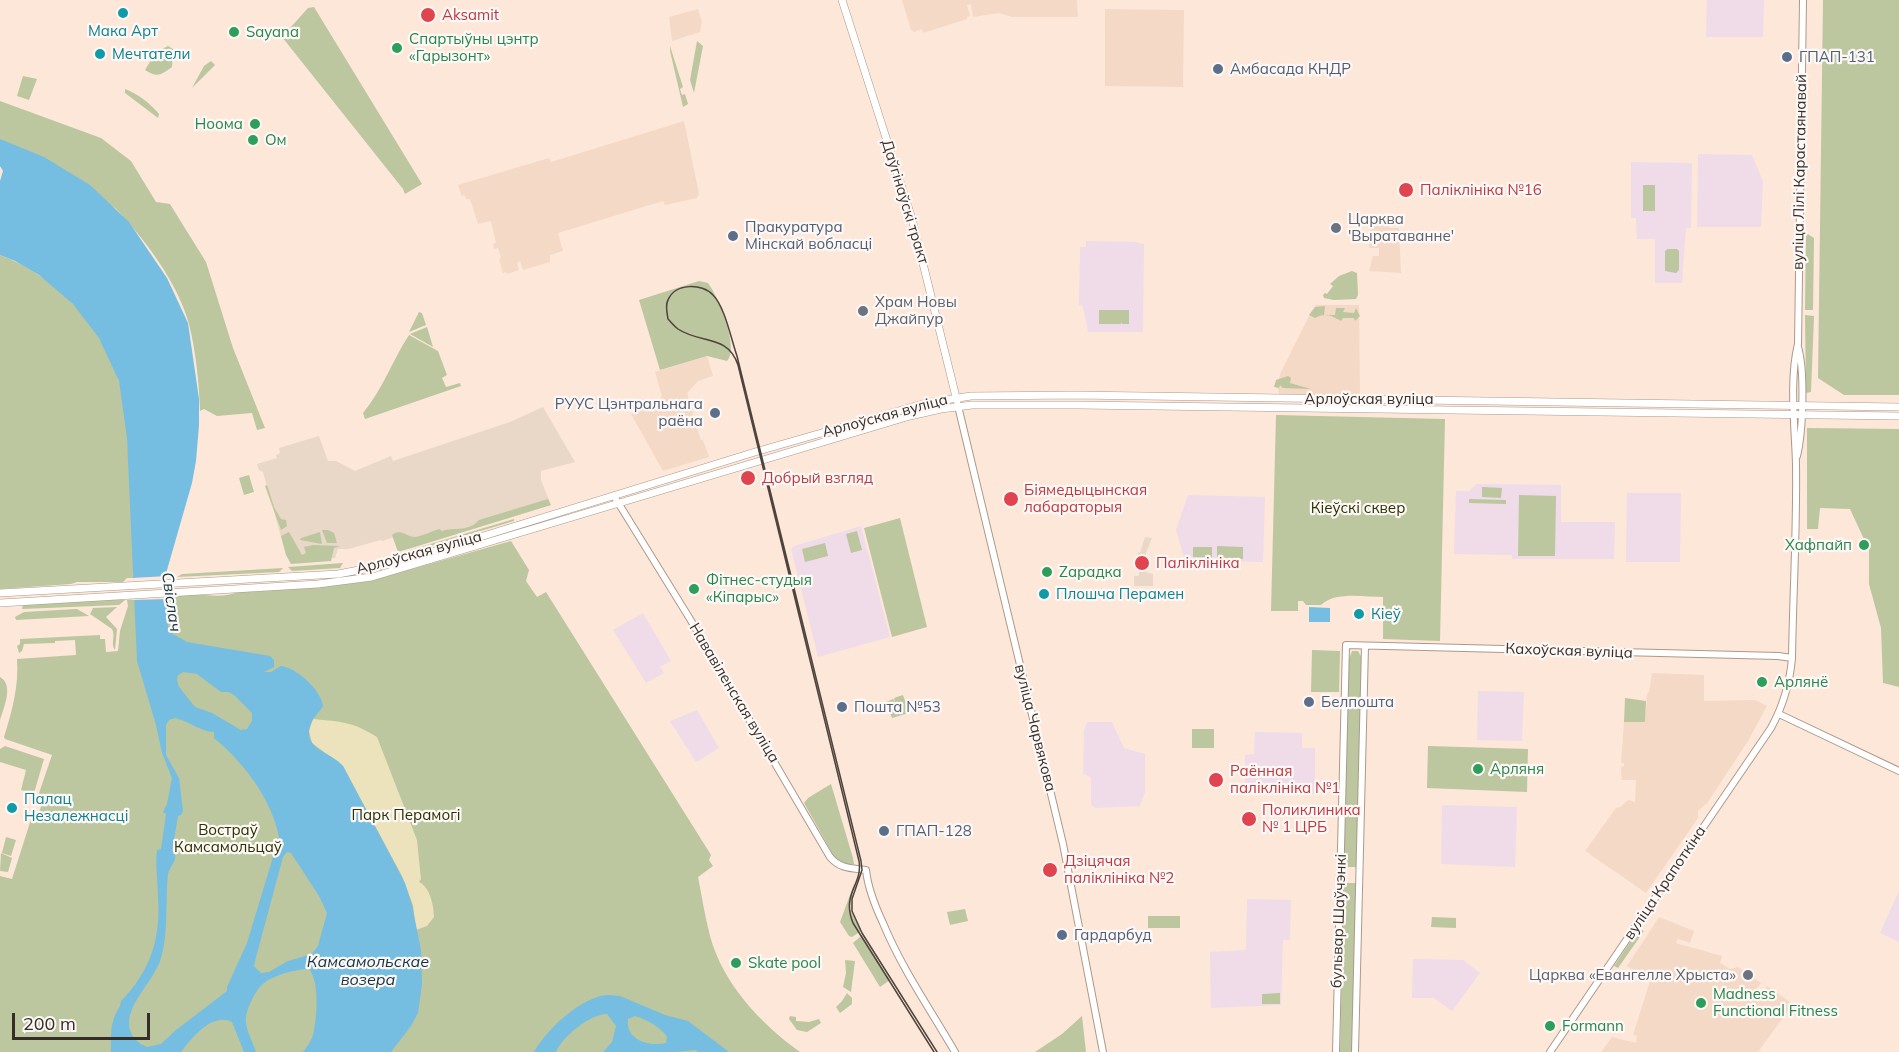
<!DOCTYPE html>
<meta charset="utf-8">
<style>
body{margin:0}
#map{position:relative;width:1899px;height:1052px;overflow:hidden;background:#fde7d9;font-family:Mulish,sans-serif}
canvas{display:block}
.scale{position:absolute;left:12px;top:1013px;width:138px;height:27px;box-sizing:border-box;border:3px solid #352d28;border-top:0;padding-left:8px;font-size:18px;line-height:21px;white-space:nowrap;color:#352d28;-webkit-text-stroke:4px #fdf8f5;paint-order:stroke}
</style>
<div id="map">
<canvas width="1899" height="1052"></canvas>
<div class="scale">200 m</div>
</div>
<script>
const ctx = document.querySelector('canvas').getContext('2d');
ctx.lineJoin = 'round';
function fill(path, color) { ctx.fillStyle = color; ctx.fill(path, 'evenodd'); }
function trace(path, color, width, dash) { ctx.strokeStyle = color; ctx.lineWidth = width; ctx.lineCap = dash ? 'butt' : 'round'; ctx.setLineDash(dash || []); ctx.stroke(path); }
function drawText(font, color, halo, rows, align = 'center') {
  ctx.font = font + ' Mulish,sans-serif'; ctx.lineWidth = 4.5; ctx.setLineDash([]); ctx.textBaseline = 'middle'; ctx.strokeStyle = halo; ctx.fillStyle = color; for (const [text, x, y, turn = 0] of rows) {
    ctx.save(); ctx.translate(x, y); ctx.rotate((+turn || 0) * Math.PI / 180); ctx.textAlign = isNaN(turn) ? turn : align; if (halo) ctx.strokeText(text, 0, 0); ctx.fillText(text, 0, 0); ctx.restore();
  }
}
fill(new Path2D(`
 M902 0H1077L1078 17H1012L999 13 973 17 971 4 967 5 970 16 967 17V19L923 33 922 29 914 32 911 30Z
 M698 9 702 22 700 32 672 41 669 17Z
 M1105 9 1184 10 1183 87 1105 86Z
 M684 121 699 194 697 198 665 205 663 201 558 233 563 251 550 255V262L523 270 520 261 517 263 519 270 507 274 506 272 503 273 499 259 501 258 498 248 494 249 493 244 496 243 491 221 478 224 470 199H466L465 195 462 196 458 185 549 158 551 162Z
 M1370 225H1390V228H1399L1401 273 1369 271 1373 256H1379V248H1369Z
 M1316 305H1359L1360 395 1279 394 1277 384 1281 372 1308 318Z
 M707 356 713 376 698 381 687 393 696 425 701 440H703L709 457 663 471 631 414 656 404 662 396 655 372Z
 M1652 673 1704 675V701L1755 700 1767 706 1748 741 1708 802 1698 811V818L1646 893 1585 851 1616 808 1620 807 1628 800 1635 802 1636 780H1622L1621 772V767L1624 766V763H1621L1624 722H1645L1647 694 1649 692Z
 M1659 917 1694 931 1690 943 1678 939 1676 943 1722 956 1720 963 1730 969 1738 967 1761 983 1756 990 1760 993 1762 994 1767 986 1793 1004 1758 1052H1601L1612 1037 1636 1043 1637 1036 1633 1035 1650 981 1627 966Z`), '#f5d9c7');
fill(new Path2D(`
 M1707 0H1764L1763 37H1706Z
 M1698 154 1752 155 1763 181 1761 227H1697Z
 M1631 162 1692 163 1691 228H1686L1682 283H1655V239H1637L1636 218H1631Z
 M1086 241 1137 242 1138 243 1144 244 1143 332H1088L1083 306 1079 305 1080 247H1086Z
 M1477 484 1561 485V522H1615L1614 559H1512V555L1454 554 1456 491H1469Z
 M1627 493H1681L1680 562H1626Z
 M1188 495 1265 497 1263 562 1185 560 1176 530Z
 M861 526 890 637 818 657 791 549 794 546Z
 M643 613 671 661 660 667 664 673 646 683 613 630Z
 M1478 691 1524 692 1522 741 1477 740Z
 M697 710 719 748 696 762 670 721Z
 M1087 722H1112L1124 748 1145 754V792L1140 806 1095 808 1091 805V777L1083 774 1084 731Z
 M1255 732 1302 733V748H1315V794L1245 793V755L1254 754Z
 M1442 805 1517 807 1515 867 1441 864Z
 M1899 891V942L1880 933Z
 M1247 899 1291 900 1290 940H1283L1281 1005 1211 1008 1210 952 1246 950Z
 M1413 959 1463 960 1480 973 1452 1011 1434 998H1412Z`), '#f0dbe9');
fill(new Path2D(`
 M543 407 575 462 541 471V480L551 505 408 549 396 536 383 541 381 540 348 549H338L335 558 294 560 286 555 263 472 259 470 257 464 277 458 276 455 280 453 279 448 319 436 328 461H336L355 471 391 456 393 461 510 422Z
 M1145 537 1152 538 1146 553 1145 568 1146 572 1153 574V586H1134V576H1139V562L1137 561 1138 552 1140 553Z`), '#e9d7c7');
fill(new Path2D(`
 M1823 0H1899V395H1844L1818 378Z
 M314 7 422 184 405 194 403 189 282 37 308 8Z
 M697 41 703 46 694 93 690 80Z
 M168 46 173 49 172 67C161 75 157 78 145 70L156 52Z
 M670 46 683 87 680 89 682 95 685 94 688 104 683 107 670 51Z
 M211 61 215 65 192 88 204 66Z
 M23 76 37 79 29 100 17 96Z
 M125 89C138 94 150 103 159 114L158 118 125 93Z
 M0 101 101 138 131 161 156 202 170 204 206 262 233 348 265 428 257 430 252 413 217 416 204 409 200 411C199 382 196 352 189 324 178 283 144 238 115 208L0 140Z
 M1643 185H1655V211H1643Z
 M1806 233 1814 238 1813 310H1805Z
 M1668 249H1677L1679 251V270L1676 273 1665 271V251Z
 M0 255C55 276 102 324 119 381 127 407 127 436 129 463 131 501 133 540 135 578H127L123 582H77L71 584 0 589Z
 M1352 271 1357 273 1358 295 1356 299 1334 300 1324 298 1323 295 1325 293 1327 294 1333 286 1330 284 1339 276Z
 M699 281 708 283C718 296 740 349 727 361L707 356 660 370 639 300Z
 M1325 306 1324 315H1335L1336 308H1345L1343 312 1354 313 1356 308 1360 316 1355 321 1354 318H1343L1341 321C1332 316 1325 312 1315 318L1309 315 1315 307Z
 M1099 310H1129V324H1122V322L1121 324H1099Z
 M419 312 422 313 426 325 409 332Z
 M1805 315 1814 316 1811 392 1806 393Z
 M427 327 433 347 410 334Z
 M409 335 438 351 447 375 442 378 446 387 460 383 461 386 365 419 363 413C383 389 392 361 409 335Z
 M1288 376 1291 378 1290 383 1311 389 1283 388 1280 385 1279 388 1274 387 1276 380Z
 M1276 415 1445 419 1440 641 1383 639V597C1364 597 1335 591 1321 605H1306L1303 601H1298V611H1271Z
 M1807 428 1899 429V687L1883 683 1881 628 1869 584V550L1850 509 1820 508 1818 529H1807Z
 M249 475 254 492 244 495 239 478Z
 M267 485 274 507 281 519 286 520 287 526 281 530 265 486Z
 M1482 487 1502 488 1501 498 1482 497Z
 M1519 495 1556 496 1555 556H1518Z
 M548 499 551 505 408 549 398 552 392 535C401 528 406 537 415 537 423 536 432 531 439 529L442 531C455 527 469 532 479 520Z
 M1469 499 1506 500V504L1469 503Z
 M900 518 927 627 892 637 864 528Z
 M514 519V521L400 555 397 554Z
 M322 530H328L334 533 337 543H327Z
 M857 531 862 550 851 553 846 534Z
 M289 532 302 555 306 553 304 547 313 545 340 546 334 548 331 561 291 564 286 555 281 536Z
 M320 532 322 544 300 540 301 538Z
 M511 541 529 570 526 581 537 597 546 592 711 855 709 860 713 866 698 877C702 897 705 917 710 936 723 984 761 1024 800 1052H0V876L12 879 33 813 38 815 42 804 36 802 52 755 5 739 4 737C12 711 19 686 17 659L76 655 75 640 55 641V643L24 644 22 651 19 653 17 646 20 644V639L100 635V639H105L106 652 118 651 120 631 128 606 127 600C146 599 165 597 184 595 203 593 222 600 240 591L326 586 380 578Z
 M825 543 828 556 805 562 802 549Z
 M1217 546 1243 547V559L1217 558Z
 M1193 547H1212V558L1193 557Z
 M343 563 340 568 292 571 288 567Z
 M283 568 279 572 177 577 182 574Z
 M119 599 125 600 119 605 22 609 23 605Z
 M117 607 106 617 117 629 115 650C110 643 116 636 112 629L90 614 93 608Z
 M77 609 89 616 16 620 15 617 24 612Z
 M1312 650 1340 651 1339 692H1311Z
 M1352 651H1358L1362 658 1356 867H1344L1349 659Z
 M0 677C14 685 4 707 0 720Z
 M903 695 909 713 892 718 886 702 893 699 895 702 894 698Z
 M1625 698 1646 701 1645 722H1624Z
 M1192 729H1214V748H1192Z
 M5 746 44 759 34 793 21 790 26 770 0 762V749Z
 M1428 746 1528 749 1527 792 1427 788Z
 M831 784 853 858 854 864H845L835 858 804 803 808 798Z
 M6 837 16 840 11 856 2 853Z
 M1 853 12 858 8 872 0 871Z
 M1344 883H1356L1352 1052H1340Z
 M854 884 850 909 861 931 852 937 849 936 840 922Z
 M965 909 968 921 950 925 947 912Z
 M1148 916H1180V928H1148Z
 M1432 917 1456 918V928L1431 927Z
 M1639 929 1644 931 1618 968 1614 966Z
 M862 935 890 980 880 987 853 943Z
 M845 960 855 961 851 992 843 987 846 973Z
 M847 993 852 998V1004L840 1013 836 1007 842 1001Z
 M1280 993V1004H1262V994Z
 M790 1016 796 1017V1021L809 1022 819 1019 821 1023 807 1032 797 1030 789 1019Z
 M1082 1016 1086 1052H1035L1062 1034Z`), '#bcc69f');
fill(new Path2D(`
 M313 719C342 722 351 721 377 737L417 840 421 879 419 882C430 887 434 906 434 917L427 926 416 930 413 905 402 876 343 766 312 743 309 731Z`), '#ece3bd');
fill(new Path2D(`
 M0 139 44 157 90 185 129 222 167 278 188 323 199 399V425L196 461 192 483 165 577 168 626 173 634 187 642 270 656 274 660V667L264 672H271L281 666C297 668 321 690 323 706 319 713 312 718 310 726 303 750 332 752 343 766L405 883 412 905 421 950 422 984 418 1013 411 1026 391 1052H303C307 1047 311 1041 313 1035 317 1019 320 982 309 969 297 969 274 975 264 983 256 989 248 1006 246 1016 244 1028 253 1041 256 1052H244L232 1022C212 1012 192 1038 181 1052H111C111 1040 110 1027 115 1015 118 1009 120 1008 121 1001 150 972 161 938 158 898 158 882 155 866 157 850L161 849 166 814 163 812 167 804 172 778 162 753 156 725 137 661 127 438 119 381 99 338 73 304 39 275 15 261 0 255V181L3 171 0 166ZM183 672 197 674 221 692H229L235 696 252 713V721L247 729 241 730 212 713 195 707 179 687 177 680 178 675ZM175 718C189 721 201 732 214 732V738C244 763 271 798 279 837L247 943 227 987V991L176 1030 161 1044 147 1047C137 1043 129 1035 129 1023 129 1002 153 981 160 961 169 936 165 901 168 874 170 865 177 862 175 853L172 851 178 816 181 815 183 811 179 778 166 755V725L169 720ZM287 852 291 853 319 896 327 913 318 946 312 954 288 961 269 972 261 973 254 966 255 961 283 857Z
 M1309 607 1330 608V622H1309Z
 M608 995 620 996 665 1015 688 1021 729 1052H698L696 1050 676 1052H603L612 1042 616 1026 607 1014C590 1014 562 1037 556 1052H534C546 1030 582 996 608 995ZM635 1016C648 1020 658 1026 667 1036L666 1043C649 1047 625 1040 628 1019Z`), '#75bee1');
fill(new Path2D(`
 M168 576V599L132 600V578Z`), '#fde7d9');
const secondary = new Path2D(`
 M958 406 1063 844 1103 1052
 M1797 456C1803 431 1805 371 1798 347
 M614 496 690 619 830 857C840 869 852 868 866 870 868 889 875 906 883 923 902 969 930 1009 955 1052
 M1779 714 1899 771
 M1336 1052 1346 645 1778 656 1792 658
 M1355 1052 1365 646
 M1550 1052 1771 728C1783 706 1790 682 1792 658 1793 593 1797 529 1796 464 1795 427 1789 380 1798 344L1803 0`);
const primary = new Path2D(`
 M842 0 912 219 957 401
 M0 593 338 574 396 563 755 452 926 403 971 396 1076 395 1899 407
 M0 603 318 584 372 577 910 416 941 409 972 405H1079L1899 416`);
trace(secondary, '#ad998b', 8);
trace(primary, '#ad998b', 8);
trace(secondary, '#fff', 6);
trace(primary, '#fff', 7);
trace(new Path2D(`
 M934 1052 853 923C841 893 863 885 859 861L738 365C728 334 700 344 678 329 674 326 671 322 668 319 667 313 665 305 668 300 675 283 702 283 713 295 725 307 731 339 737 356L861 861 862 870 852 899V911L862 933 937 1052`), '#4e443e', 1.5);
for (const [x, y, r, color] of [
 [123,13,6,"#0f9aa8"],
 [428,15,8,"#e0444e"],
 [234,32,6,"#2e9e5b"],
 [397,48,6,"#2e9e5b"],
 [100,54,6,"#0f9aa8"],
 [1787,57,6,"#5c6f8a"],
 [1218,69,6,"#5c6f8a"],
 [255,124,6,"#2e9e5b"],
 [253,140,6,"#2e9e5b"],
 [1406,190,8,"#e0444e"],
 [1336,228,6,"#6b7280"],
 [733,236,6,"#5c6f8a"],
 [863,311,6,"#6b7280"],
 [715,413,6,"#5c6f8a"],
 [748,478,8,"#e0444e"],
 [1011,499,8,"#e0444e"],
 [1864,545,6,"#2e9e5b"],
 [1142,563,8,"#e0444e"],
 [1047,572,6,"#2e9e5b"],
 [694,589,6,"#2e9e5b"],
 [1044,594,6,"#0f9aa8"],
 [1359,614,6,"#0f9aa8"],
 [1762,682,6,"#2e9e5b"],
 [1309,702,6,"#5c6f8a"],
 [842,707,6,"#5c6f8a"],
 [1478,769,6,"#2e9e5b"],
 [1216,780,8,"#e0444e"],
 [12,808,6,"#0f9aa8"],
 [1249,819,8,"#e0444e"],
 [884,831,6,"#5c6f8a"],
 [1050,870,8,"#e0444e"],
 [1062,935,6,"#5c6f8a"],
 [736,963,6,"#2e9e5b"],
 [1748,975,6,"#6b7280"],
 [1701,1003,6,"#2e9e5b"],
 [1550,1026,6,"#2e9e5b"]
]) { const dot = new Path2D(); dot.arc(x, y, r, 0, 2 * Math.PI); ctx.fillStyle = color; ctx.fill(dot); trace(dot, '#fdf8f5', 2); }
drawText('15px', '#be3a42', '#fdf8f5', [
 ["Aksamit",442,15],
 ["Паліклініка №16",1420,190],
 ["Добрый взгляд",762,478],
 ["Біямедыцынская",1024,490],
 ["лабараторыя",1024,507],
 ["Паліклініка",1156,563],
 ["Раённая",1230,771],
 ["паліклініка №1",1230,788],
 ["Поликлиника",1262,810],
 ["№ 1 ЦРБ",1262,827],
 ["Дзіцячая",1064,861],
 ["паліклініка №2",1064,878]
], 'left');
drawText('15px', '#0d838f', '#fdf8f5', [
 ["Мака Арт",123,31,"center"],
 ["Мечтатели",112,54],
 ["Плошча Перамен",1056,594],
 ["Кіеў",1371,614],
 ["Палац",24,799],
 ["Незалежнасці",24,816]
], 'left');
drawText('15px', '#27864d', '#fdf8f5', [
 ["Sayana",246,32],
 ["Спартыўны цэнтр",409,39],
 ["«Гарызонт»",409,56],
 ["Ноома",243,124,"right"],
 ["Ом",265,140],
 ["Хафпайп",1852,545,"right"],
 ["Zарадка",1059,572],
 ["Фітнес-студыя",706,580],
 ["«Кіпарыс»",706,597],
 ["Арлянё",1774,682],
 ["Арляня",1490,769],
 ["Skate pool",748,963],
 ["Madness",1713,994],
 ["Functional Fitness",1713,1011],
 ["Formann",1562,1026]
], 'left');
drawText('15px', '#4e5e75', '#fdf8f5', [
 ["ГПАП-131",1799,57],
 ["Амбасада КНДР",1230,69],
 ["Пракуратура",745,227],
 ["Мінскай вобласці",745,244],
 ["РУУС Цэнтральнага",703,404,"right"],
 ["раёна",703,421,"right"],
 ["Белпошта",1321,702],
 ["Пошта №53",854,707],
 ["ГПАП-128",896,831],
 ["Гардарбуд",1074,935]
], 'left');
drawText('15px', '#352d28', '#fdf8f5', [
 ["вуліца Лілі Карастаянавай",1800,172,-89],
 ["Даўгінаўскі тракт",905,202,73],
 ["Арлоўская вуліца",1369,399],
 ["Арлоўская вуліца",885,416,-15],
 ["Арлоўская вуліца",419,553,-15],
 ["Кахоўская вуліца",1569,651,2],
 ["Нававіленская вуліца",734,693,59],
 ["вуліца Чарвякова",1035,728,76],
 ["вуліца Крапоткіна",1665,883,-56],
 ["бульвар Шаўчэнкі",1339,921,-88]
]);
drawText('15px', '#5b616d', '#fdf8f5', [
 ["Царква",1348,219],
 ["'Выратаванне'",1348,236],
 ["Храм Новы",875,302],
 ["Джайпур",875,319],
 ["Царква «Евангелле Хрыста»",1736,975,"right"]
], 'left');
drawText('15px', '#2a3200', '#fdf8f5', [
 ["Кіеўскі сквер",1358,508],
 ["Парк Перамогі",406,815],
 ["Востраў",228,830],
 ["Камсамольцаў",228,847]
]);
drawText('italic 16px', '#113342', '#fdf8f5', [
 ["Свіслач",171,602,82],
 ["Камсамольскае",368,962],
 ["возера",368,980]
]);
</script>
